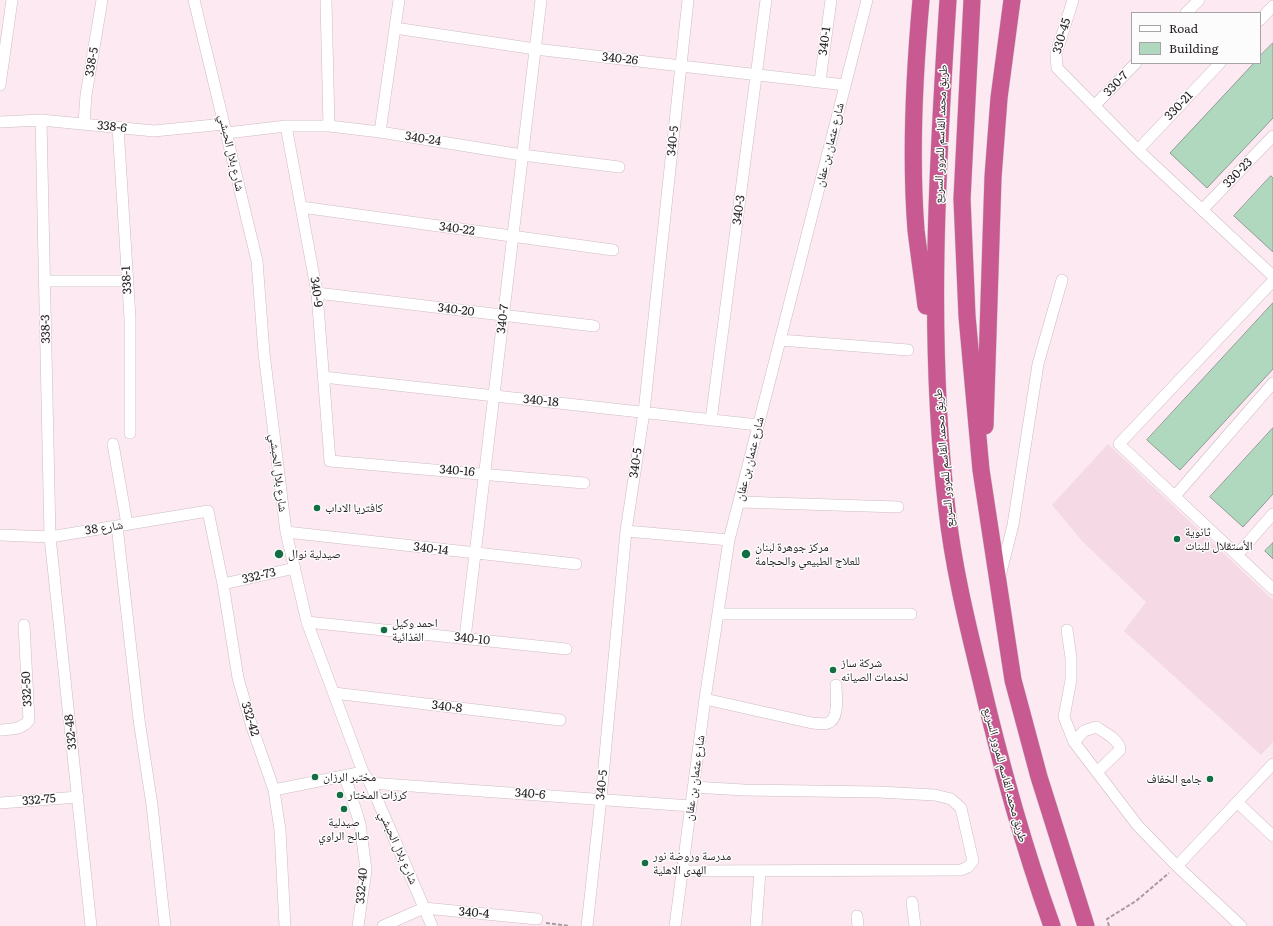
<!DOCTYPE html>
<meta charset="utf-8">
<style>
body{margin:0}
#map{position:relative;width:1273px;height:926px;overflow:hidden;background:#fce9f1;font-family:Literata,serif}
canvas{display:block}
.legend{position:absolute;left:1131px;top:12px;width:130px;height:52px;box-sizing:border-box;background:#fcfcfc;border:1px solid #a6a4a5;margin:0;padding:5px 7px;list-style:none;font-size:12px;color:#261f22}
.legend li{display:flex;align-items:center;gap:8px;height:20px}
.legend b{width:20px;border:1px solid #a6a4a5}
</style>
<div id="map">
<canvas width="1273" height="926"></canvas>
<ul class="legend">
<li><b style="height:5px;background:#fff"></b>Road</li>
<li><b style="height:11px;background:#b0d8be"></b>Building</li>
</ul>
</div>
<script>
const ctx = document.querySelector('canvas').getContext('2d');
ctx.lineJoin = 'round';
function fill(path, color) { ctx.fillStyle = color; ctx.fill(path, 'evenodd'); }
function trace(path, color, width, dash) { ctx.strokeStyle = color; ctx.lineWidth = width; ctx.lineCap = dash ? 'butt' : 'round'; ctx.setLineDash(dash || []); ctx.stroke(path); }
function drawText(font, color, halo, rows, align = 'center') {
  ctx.font = font + ' Literata,"Noto Naskh Arabic",serif'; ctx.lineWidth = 3; ctx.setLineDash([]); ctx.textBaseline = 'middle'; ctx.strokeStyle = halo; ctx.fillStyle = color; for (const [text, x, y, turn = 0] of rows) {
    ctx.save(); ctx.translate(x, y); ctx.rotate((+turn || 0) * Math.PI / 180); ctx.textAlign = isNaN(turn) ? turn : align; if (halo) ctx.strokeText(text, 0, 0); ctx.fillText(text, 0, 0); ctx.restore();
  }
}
fill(new Path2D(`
 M1108 444 1273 600V742L1261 755 1124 631 1146 602 1083 542 1052 505Z`), '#f5dae5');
const building = new Path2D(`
 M1273 43V118L1207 188 1170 153 1254 63H1260V56Z
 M1271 176 1273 178V252L1234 216Z
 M1273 303V369L1180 470 1147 440Z
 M1273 428V494L1243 527 1210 497Z
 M1273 543V559L1265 551Z`);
fill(building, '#b0d8be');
trace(building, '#8c9b91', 1);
const minor = new Path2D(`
 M194 0 257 261 264 353 286 532 307 622 363 772 370 783 432 926
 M326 0 329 126
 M1073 0 1056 54 1057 68 1138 150 1273 276
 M1186 13 1199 0
 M1260 20 1273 6
 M395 28 535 49 845 85
 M820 81 831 0
 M0 85 12 0
 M1095 105 1136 63
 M41 120 50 537 91 926
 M0 122 41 120 154 131 224 124
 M84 123 86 95 102 0
 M286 126 317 293 330 461 584 483
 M118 127 130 318V433
 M380 132 399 0
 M227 133 286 126H329L380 132 522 155 619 167
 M1138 150 1220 63
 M301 207 613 250
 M1203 209 1273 136
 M45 281H128
 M1273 281 1119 444 1273 589
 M317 293 594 326
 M780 340 908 350
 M323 377 758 425
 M711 420 766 0
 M113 444 127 524
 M1175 496 1273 383
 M739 502 898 507
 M117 526 139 720 152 805 165 926
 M626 531 729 540
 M286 532 576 564
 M0 535 50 537 208 511 223 584 238 678 252 727 274 790 280 830 285 926
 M1237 555 1273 514
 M1000 576 1013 525 1038 364 1062 280
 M223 584 295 568
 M719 614H911
 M307 622 566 649
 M1067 630 1071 658V680L1064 717 1074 742 1138 826 1177 866 1241 926
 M465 638 541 0
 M334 693 560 720
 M705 699 812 723C817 723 823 725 828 723 840 719 836 695 836 685
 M0 730C11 729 22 730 29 720L24 625
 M1074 742 1084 731 1096 727C1104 732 1120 740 1120 750L1097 772
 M345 776 360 824 366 870 358 926
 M370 783 691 806
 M274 790 363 772
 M1237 802 1273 836
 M0 803 78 797
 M1177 866 1273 764
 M682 871 961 870 968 867 973 861 961 808 951 799 935 795 878 792 744 790 693 787
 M912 902 915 926
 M857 916 858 926
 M383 926 424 908 537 919
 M587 926 601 798 626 531 644 412 688 0
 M675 926 705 699 729 540 867 0
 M756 926 760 871`);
const highway = new Path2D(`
 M921 0C914 77 910 153 916 230 919 255 923 281 926 306
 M948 0C937 169 927 341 947 510 953 564 966 619 979 672 999 758 1022 843 1052 926
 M972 0 962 199 967 316 981 470 1013 680 1039 777 1086 926
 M985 426 993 177 999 98 1012 0`);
trace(minor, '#cebcc3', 12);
trace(highway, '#cfcece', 18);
trace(new Path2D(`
 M546 923 570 926
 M1109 926 1107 919 1136 901 1169 873`), '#a89aa0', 2, [4, 2]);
trace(minor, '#fff', 11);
trace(highway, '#c95a91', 17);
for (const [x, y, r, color] of [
 [317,508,4,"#136f43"],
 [1177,539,4,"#136f43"],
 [279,554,5,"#136f43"],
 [746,554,5,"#136f43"],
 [384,630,4,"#136f43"],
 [833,670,4,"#136f43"],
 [315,777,4,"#136f43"],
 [1210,779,4,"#136f43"],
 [340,795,4,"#136f43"],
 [344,809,4,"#136f43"],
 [645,863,4,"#136f43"]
]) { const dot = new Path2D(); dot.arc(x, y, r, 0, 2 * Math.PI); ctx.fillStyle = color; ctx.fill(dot); trace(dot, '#fcfcfc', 1.5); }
drawText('12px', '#261f22', '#fcfcfc', [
 ["330-45",1062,36,-74],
 ["340-1",825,41,-82],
 ["340-26",620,59,6],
 ["338-5",92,62,-80],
 ["330-7",1116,84,-46],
 ["330-21",1179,106,-46],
 ["338-6",112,127,6],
 ["طريق محمد القاسم للمرور السريع",941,134,-88],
 ["340-24",423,139,9],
 ["340-5",673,141,-84],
 ["شارع عثمان بن عفان",830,145,-76],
 ["شارع بلال الحبشي",231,153,77],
 ["330-23",1238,173,-46],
 ["340-3",739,210,-82],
 ["340-22",457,229,8],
 ["338-1",127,280,-93],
 ["340-9",316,292,82],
 ["340-20",456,310,7],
 ["340-7",503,319,-83],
 ["338-3",46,329,-91],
 ["340-18",541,401,6],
 ["طريق محمد القاسم للمرور السريع",944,458,-95],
 ["شارع عثمان بن عفان",750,459,-76],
 ["340-5",636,463,-82],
 ["340-16",457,471,5],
 ["شارع بلال الحبشي",278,473,83],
 ["شارع 38",104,528,-9],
 ["340-14",431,549,7],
 ["332-73",259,576,-13],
 ["340-10",472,639,6],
 ["332-50",27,689,-93],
 ["340-8",447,707,7],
 ["332-42",250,719,73],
 ["332-48",71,732,-96],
 ["طريق محمد القاسم للمرور السريع",1005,775,75],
 ["شارع عثمان بن عفان",695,778,-82],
 ["340-5",602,785,-84],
 ["340-6",530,794,4],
 ["332-75",39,800,-5],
 ["شارع بلال الحبشي",398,848,66],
 ["332-40",362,886,-85],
 ["340-4",474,913,5]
]);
drawText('12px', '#261f22', '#fcfcfc', [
 ["كافتريا الاداب",325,508],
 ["ثانوية",1185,532],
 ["الأستقلال للبنات",1185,546],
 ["مركز جوهرة لبنان",755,547],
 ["للعلاج الطبيعي والحجامة",755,561],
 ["صيدلية نوال",288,554],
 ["احمد وكيل",392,623],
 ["الغذائية",392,637],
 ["شركة ساز",841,663],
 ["لخدمات الصيانه",841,677],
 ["مختبر الرزان",323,777],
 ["جامع الخفاف",1202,779,"right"],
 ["كرزات المختار",348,795],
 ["صيدلية",344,822,"center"],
 ["صالح الراوي",344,836,"center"],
 ["مدرسة وروضة نور",653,856],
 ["الهدى الاهلية",653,870]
], 'left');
</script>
